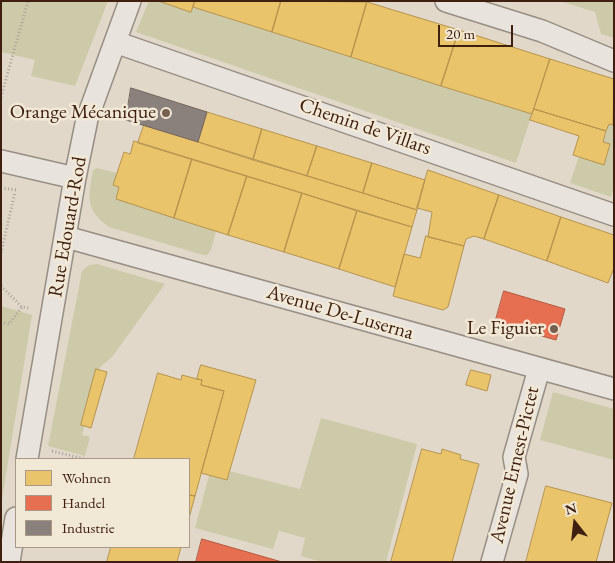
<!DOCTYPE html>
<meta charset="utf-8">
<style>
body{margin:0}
#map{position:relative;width:615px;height:563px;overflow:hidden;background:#e1d8ca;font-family:"EB Garamond",serif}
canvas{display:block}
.frame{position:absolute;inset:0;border:2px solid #3f2010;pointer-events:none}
.legend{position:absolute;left:15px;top:458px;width:175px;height:90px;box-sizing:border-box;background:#f2e8d6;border:1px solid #aa9887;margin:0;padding:6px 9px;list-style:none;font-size:15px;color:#3f2010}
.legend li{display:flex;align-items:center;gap:10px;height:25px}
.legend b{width:25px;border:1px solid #aa9887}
.north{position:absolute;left:550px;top:498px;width:50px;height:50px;-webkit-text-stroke:4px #f2e8d6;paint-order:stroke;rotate:344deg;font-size:14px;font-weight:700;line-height:20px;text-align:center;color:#3f2010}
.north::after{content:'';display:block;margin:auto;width:18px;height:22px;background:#3f2010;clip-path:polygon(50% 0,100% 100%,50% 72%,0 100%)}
.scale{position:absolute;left:438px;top:25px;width:75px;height:22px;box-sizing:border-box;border:2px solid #3f2010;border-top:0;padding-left:6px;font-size:15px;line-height:18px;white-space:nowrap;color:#3f2010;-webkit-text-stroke:4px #f2e8d6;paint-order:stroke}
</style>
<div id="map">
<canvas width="615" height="563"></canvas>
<div class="frame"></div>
<ul class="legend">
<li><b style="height:14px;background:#e9c46a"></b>Wohnen</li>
<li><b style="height:14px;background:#e76f51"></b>Handel</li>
<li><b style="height:14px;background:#8a817c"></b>Industrie</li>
</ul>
<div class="north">N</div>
<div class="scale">20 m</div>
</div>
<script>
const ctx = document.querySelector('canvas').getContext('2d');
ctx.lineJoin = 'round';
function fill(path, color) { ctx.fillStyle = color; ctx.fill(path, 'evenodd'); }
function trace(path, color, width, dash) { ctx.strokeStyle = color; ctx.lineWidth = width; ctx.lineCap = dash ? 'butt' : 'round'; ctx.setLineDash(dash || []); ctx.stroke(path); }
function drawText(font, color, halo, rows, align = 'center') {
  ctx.font = font + ' "EB Garamond",serif'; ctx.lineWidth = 5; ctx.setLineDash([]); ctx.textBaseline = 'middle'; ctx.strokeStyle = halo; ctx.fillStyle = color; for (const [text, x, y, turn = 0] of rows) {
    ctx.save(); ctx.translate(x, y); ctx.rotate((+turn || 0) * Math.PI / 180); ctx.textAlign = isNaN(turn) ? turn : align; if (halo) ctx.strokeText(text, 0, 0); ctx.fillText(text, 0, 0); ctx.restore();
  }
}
fill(new Path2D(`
 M1 1H108L75 86 31 76 35 60 1 52Z
 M149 1H159L191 11 193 7 532 114 516 163 136 32Z
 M560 1H614V38L601 34 595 12Z
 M609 124H614V187L611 197 570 183 579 156 604 164 610 145 603 142Z
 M97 168 117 173 114 185 119 187 116 199 216 231 211 250 207 255H203L109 227C85 210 88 197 93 170Z
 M97 264 165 284 112 357 100 367 82 435 90 437 85 456 48 446 82 271 89 265Z
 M1 306 32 315 1 505Z
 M553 392 614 409V460L540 440Z
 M321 418 417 444 386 562H322L301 556 305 538 279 531 273 549 195 528 209 475 227 480 229 471 300 489Z`), '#cdcaa9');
const homes = new Path2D(`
 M159 1H195L191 12Z
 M195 1H281L272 32 193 7Z
 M281 1 367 2 351 57 272 32Z
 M367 2 459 30 441 86 351 57Z
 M459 30 550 59 532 114 441 86Z
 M550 59 614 79 613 125 609 124 606 131 534 109Z
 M534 109 606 131 603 142 610 144 604 165 573 155 579 136 530 120Z
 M207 112 262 129 253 160 198 142Z
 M144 125 417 210 412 227 138 143Z
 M262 129 317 146 307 176 253 160Z
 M134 141 192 159 174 218 116 199 119 187 113 185 124 152 130 154Z
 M317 146 372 163 363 193 307 176Z
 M192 159 247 176 228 235 174 218Z
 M372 163 425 180 417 210 363 193Z
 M428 170 499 195 484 239 474 236 466 239 464 246 428 237 432 212 417 208Z
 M247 176 302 193 284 252 228 235Z
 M302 193 357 211 339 269 284 252Z
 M499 195 561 217 547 261 484 239Z
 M357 211 412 227 395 287 339 269Z
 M561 217 614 235V268L608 283 547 261Z
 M426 236 464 246 448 307 443 310 393 296 404 254 420 258Z
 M201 365 256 380 227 480 201 473 224 391 201 385 202 380 197 379Z
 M96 369 107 372 91 428 81 425Z
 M471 370 491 375 487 391 466 385Z
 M158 373 181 380 182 375 197 379 202 380 201 385 224 391 195 496 189 495V459H134Z
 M422 449 441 454 442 449 461 455 460 459 479 464 452 562H391Z
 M546 486 612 503 596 562H526Z
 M189 495 195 496 189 518Z
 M111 547H181L177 562H107Z`);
fill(homes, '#e9c46a');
trace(homes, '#b6934f', 1);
const shops = new Path2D(`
 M504 291 565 309 556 340 495 323Z
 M202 539 282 562H196Z`);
fill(shops, '#e76f51');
trace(shops, '#b5573e', 1);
const industry = new Path2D(`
 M131 88 207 112 198 142 126 120Z`);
fill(industry, '#8a817c');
trace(industry, '#74645c', 1);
const minor = new Path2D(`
 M446 1 542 31 614 61
 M115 42 614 215
 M1 161 75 178
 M66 237 614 389
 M27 459 75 178 87 119 130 1
 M9 562 16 518
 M492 562 517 474 514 457 539 369`);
trace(minor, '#978e84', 24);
trace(new Path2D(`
 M1 97 28 1
 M1 188 16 190
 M1 253 15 192
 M1 286 22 307
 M1 322 9 324 22 307 30 308
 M52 451 85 459`), '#a9a29a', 3, [1, 2.5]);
trace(minor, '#e8e3dc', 21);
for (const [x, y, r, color] of [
 [166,113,5,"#786051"],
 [554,329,5,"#786051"]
]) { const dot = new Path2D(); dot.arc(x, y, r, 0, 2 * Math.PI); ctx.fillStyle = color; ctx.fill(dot); trace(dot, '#f2e8d6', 2); }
drawText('20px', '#3f2010', '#f2e8d6', [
 ["Orange Mécanique",156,113],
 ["Le Figuier",544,329]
], 'right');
drawText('20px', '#3f2010', '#f2e8d6', [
 ["Chemin de Villars",365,127,19],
 ["Rue Edouard-Rod",68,227,-80],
 ["Avenue De-Luserna",340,313,16],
 ["Avenue Ernest-Pictet",515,465,-77]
]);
</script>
